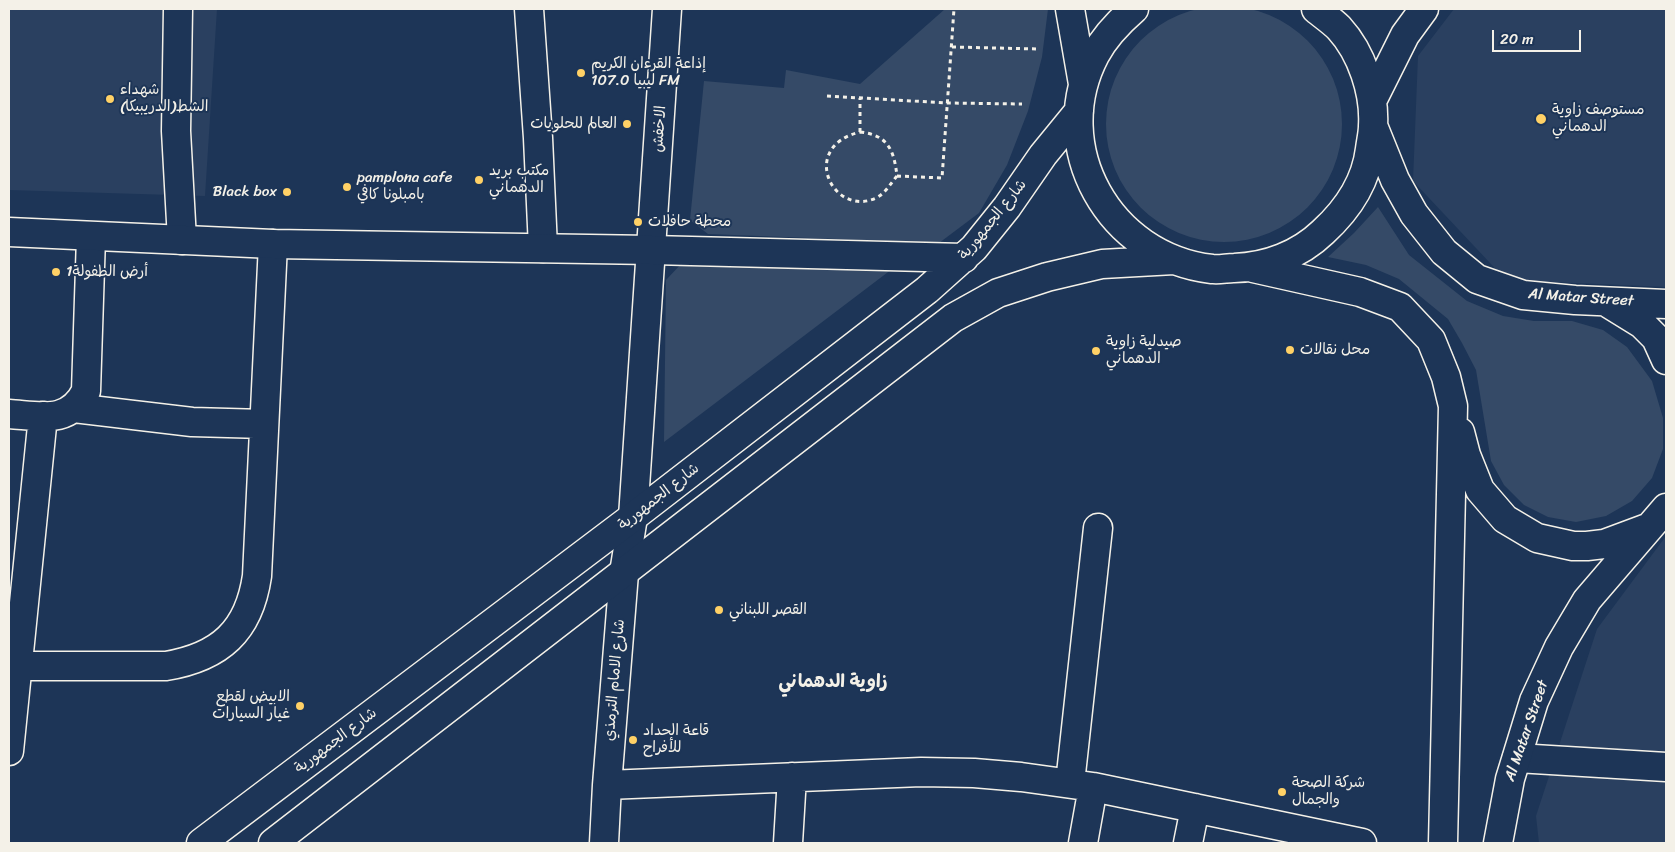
<!DOCTYPE html>
<meta charset="utf-8">
<style>
body{margin:0}
#map{position:relative;width:1675px;height:852px;overflow:hidden;background:#1d3557;font-family:Sriracha,sans-serif}
canvas{display:block}
.frame{position:absolute;inset:0;border:10px solid #f4f1e8;pointer-events:none}
.scale{position:absolute;left:1492px;top:30px;width:89px;height:22px;box-sizing:border-box;border:2px solid #f4f1e8;border-top:0;padding-left:6px;font-size:15px;line-height:18px;white-space:nowrap;color:#f4f1e8;-webkit-text-stroke:4px #1d3557;paint-order:stroke}
</style>
<div id="map">
<canvas width="1675" height="852"></canvas>
<div class="frame"></div>
<div class="scale">20 m</div>
</div>
<script>
const ctx = document.querySelector('canvas').getContext('2d');
ctx.lineJoin = 'round';
function fill(path, color) { ctx.fillStyle = color; ctx.fill(path, 'evenodd'); }
function trace(path, color, width, dash) { ctx.strokeStyle = color; ctx.lineWidth = width; ctx.lineCap = dash ? 'butt' : 'round'; ctx.setLineDash(dash || []); ctx.stroke(path); }
function drawText(font, color, halo, rows, align = 'center') {
  ctx.font = font + ' Sriracha,"Playpen Sans Arabic",sans-serif'; ctx.lineWidth = 4; ctx.setLineDash([]); ctx.textBaseline = 'middle'; ctx.strokeStyle = halo; ctx.fillStyle = color; for (const [text, x, y, turn = 0] of rows) {
    ctx.save(); ctx.translate(x, y); ctx.rotate((+turn || 0) * Math.PI / 180); ctx.textAlign = isNaN(turn) ? turn : align; if (halo) ctx.strokeText(text, 0, 0); ctx.fillText(text, 0, 0); ctx.restore();
  }
}
fill(new Path2D(`
 M9 9H217L205 196 9 190Z
 M1454 9H1666V287L1506 280 1413 181 1418 56Z
 M1666 536V843H1539L1536 816 1597 629Z`), '#2a4060');
fill(new Path2D(`
 M1106 124a118 118 0 1 1 236 0a118 118 0 1 1-236 0Z
 M945 9H1048L1042 57 1028 111 1007 165 979 213 939 243 708 234 690 220 704 81 784 88 786 70 860 84Z
 M1378 207 1409 255 1467 301 1503 316 1534 321H1572L1603 330 1627 347 1652 381 1663 418V449L1652 478 1632 501 1606 516 1576 522 1548 517 1524 505 1504 485 1491 461 1476 370 1462 343 1448 319 1399 279 1366 265 1328 257 1354 233Z
 M682 263H900L664 442 666 280Z`), '#354a67');
const minor = new Path2D(`
 M178 9 176 131 182 240
 M529 9 538 138 543 248
 M74 408 192 422 264 424
 M9 414C40 416 69 425 86 391L91 237
 M18 666H166C220 657 249 631 257 576L273 244
 M9 751 43 416
 M1517 758 1666 767
 M1070 783 1098 528
 M607 785 921 772 974 773 1021 777 1093 787 1362 843
 M604 843 607 785 624 573 633 517 667 9
 M788 843 792 777
 M1083 843 1093 787
 M1188 843 1195 808`);
const major = new Path2D(`
 M1070 9 1083 84
 M1134 9C1119 22 1105 36 1095 55 1047 147 1109 257 1212 269 1219 270 1227 268 1234 268 1267 267 1299 255 1323 232 1347 210 1366 182 1370 149 1371 141 1373 133 1373 126 1375 93 1362 53 1339 28 1332 21 1323 15 1316 9
 M1372 101 1405 35 1424 9
 M1374 128 1395 180 1414 214 1444 252 1477 279 1523 295 1575 300 1666 304
 M9 232 273 244 652 250 964 258
 M1253 268 1360 292 1400 307 1431 340 1446 377 1453 406 1443 843
 M1608 303 1642 324 1656 338 1666 360
 M1460 432 1466 455 1480 490 1505 519 1537 538 1573 546H1587L1604 544 1647 528
 M201 843 633 517 927 290 974 248 1007 207 1043 155 1079 111
 M273 843 953 318 998 293 1047 277 1102 264 1174 260
 M1498 843 1510 779 1534 701 1559 647 1587 600 1666 508`);
trace(minor, '#f4f1e8', 31);
trace(major, '#f4f1e8', 31);
trace(new Path2D(`
 M952 47 1039 49
 M827 96 947 103 1022 104
 M860 132C888 135 894 150 897 176 890 184 886 193 876 198 833 218 798 147 860 132Z
 M860 132V98
 M897 176 942 178 954 9`), '#f4f1e8', 3, [4, 4]);
trace(minor, '#1d3557', 28);
trace(major, '#1d3557', 28);
for (const [x, y, r, color] of [
 [581,73,5,"#ffd166"],
 [110,99,5,"#ffd166"],
 [1541,119,6,"#ffd166"],
 [627,124,5,"#ffd166"],
 [479,180,5,"#ffd166"],
 [347,187,5,"#ffd166"],
 [287,192,5,"#ffd166"],
 [638,222,5,"#ffd166"],
 [56,272,5,"#ffd166"],
 [1290,350,5,"#ffd166"],
 [1096,351,5,"#ffd166"],
 [719,610,5,"#ffd166"],
 [300,706,5,"#ffd166"],
 [633,740,5,"#ffd166"],
 [1282,792,5,"#ffd166"]
]) { const dot = new Path2D(); dot.arc(x, y, r, 0, 2 * Math.PI); ctx.fillStyle = color; ctx.fill(dot); trace(dot, '#1d3557', 2); }
drawText('15px', '#f4f1e8', '#1d3557', [
 ["إذاعة القرءان الكريم",591,64],
 ["ليبيا 107.0 FM",591,81],
 ["شهداء",120,90],
 ["الشط(الدريبيكا)",120,107],
 ["مستوصف زاوية",1552,110],
 ["الدهماني",1552,127],
 ["العالم للحلويات",617,124,"right"],
 ["مكتب بريد",489,171],
 ["الدهماني",489,188],
 ["pamplona cafe",357,178],
 ["بامبلونا كافي",357,195],
 ["Black box",277,192,"right"],
 ["محطة حافلات",648,222],
 ["أرض الطفولة1",66,272],
 ["صيدلية زاوية",1106,342],
 ["الدهماني",1106,359],
 ["محل نقالات",1300,350],
 ["القصر اللبناني",729,610],
 ["الابيض لقطع",290,697,"right"],
 ["غيار السيارات",290,714,"right"],
 ["قاعة الحداد",643,731],
 ["للأفراح",643,748],
 ["شركة الصحة",1292,783],
 ["والجمال",1292,800]
], 'left');
drawText('15px', '#f4f1e8', '#1d3557', [
 ["الاخفش",660,129,-86],
 ["شارع الجمهورية",993,220,-51],
 ["Al Matar Street",1581,298,4],
 ["شارع الجمهورية",659,497,-38],
 ["شارع الامام الترمذي",615,680,-85],
 ["Al Matar Street",1527,731,-71],
 ["شارع الجمهورية",336,741,-37]
]);
drawText('bold 18px', '#f4f1e8', '#1d3557', [
 ["زاوية الدهماني",833,682]
]);
</script>
